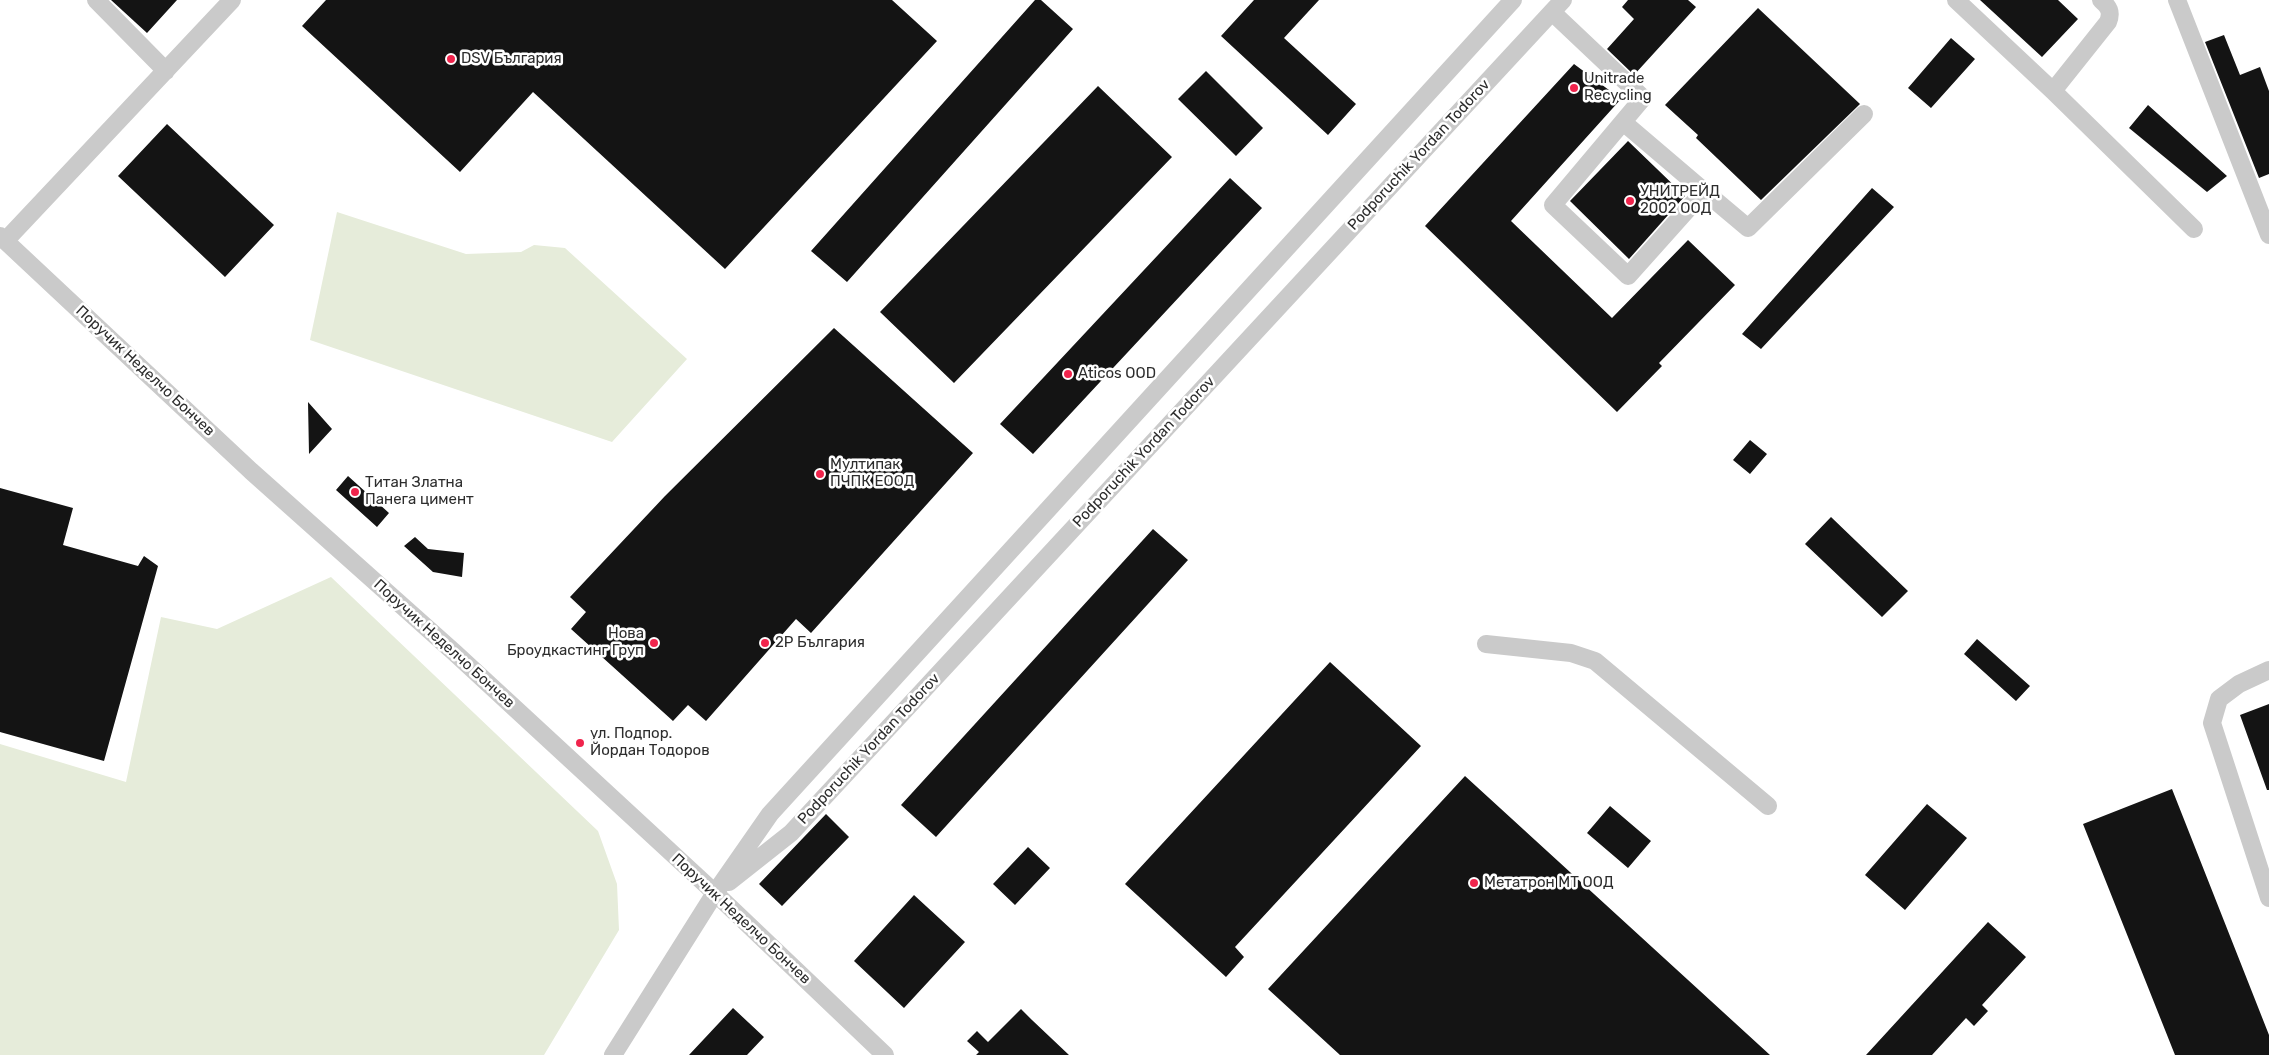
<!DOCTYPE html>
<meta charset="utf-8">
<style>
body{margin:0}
canvas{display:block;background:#fff}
</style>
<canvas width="2269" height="1055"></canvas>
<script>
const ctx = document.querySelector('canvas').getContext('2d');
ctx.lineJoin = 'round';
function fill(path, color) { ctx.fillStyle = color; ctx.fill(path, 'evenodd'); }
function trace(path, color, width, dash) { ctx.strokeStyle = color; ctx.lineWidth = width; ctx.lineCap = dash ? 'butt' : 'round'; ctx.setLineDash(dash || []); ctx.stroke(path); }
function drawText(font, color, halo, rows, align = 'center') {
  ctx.font = font + ' Rubik,sans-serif'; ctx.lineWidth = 5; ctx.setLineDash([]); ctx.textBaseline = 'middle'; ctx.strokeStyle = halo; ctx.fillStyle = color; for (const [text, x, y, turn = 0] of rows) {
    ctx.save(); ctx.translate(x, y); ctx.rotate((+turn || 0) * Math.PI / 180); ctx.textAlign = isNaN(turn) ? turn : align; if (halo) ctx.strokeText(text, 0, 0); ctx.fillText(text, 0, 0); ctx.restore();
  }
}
fill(new Path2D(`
 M337 212 466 254 521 252 534 245 565 248 687 359 612 442 310 340Z
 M331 577 598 831 617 884 619 930 544 1055H0V744L126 782 161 617 217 629Z`), '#e6ecda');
fill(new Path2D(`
 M111 0H177L147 33Z
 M326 0H892L937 41 725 269 533 92 460 172 302 26Z
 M1035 0H1041L1073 29 847 282 811 251Z
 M1254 0H1319L1284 38 1356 104 1328 135 1221 36Z
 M1628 0H1688L1696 7 1634 75 1607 49 1634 19 1622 7Z
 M1980 0H2058L2078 19 2042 57Z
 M1758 8 1860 104 1761 200 1696 138 1698 135 1665 105Z
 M2224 35 2240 75 2260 67 2269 91V174L2259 178 2205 42Z
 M1951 38 1975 59 1931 108 1908 88Z
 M1574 64 1621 99 1511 221 1612 318 1688 240 1735 285 1659 363 1662 366 1617 412 1425 226Z
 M1206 71 1263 128 1236 156 1178 99Z
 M1098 86 1172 157 954 383 880 312Z
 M2148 105 2227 176 2207 192 2129 128Z
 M167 124 274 225 225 277 118 176Z
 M1628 141 1685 196 1629 259 1570 201Z
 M1230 178 1262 208 1033 454 1000 424Z
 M1872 188 1894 207 1761 349 1742 334Z
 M834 328 973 453 811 633 796 619 706 721 688 705 673 721 571 629 586 612 570 597 665 496Z
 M308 402 332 429 309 454Z
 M1750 440 1767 454 1750 474 1733 460Z
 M348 476 389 513 377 527 336 490Z
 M0 488 73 508 63 545 138 566 144 556 158 566 104 761 0 732Z
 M1831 517 1908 591 1882 617 1805 544Z
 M1153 529 1188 560 936 837 901 805Z
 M415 537 428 549 464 553 462 577 433 572 404 546Z
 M1977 639 2030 686 2016 701 1964 654Z
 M1330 662 1421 746 1235 947 1244 957 1226 977 1125 884Z
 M2269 704V790H2267L2240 715Z
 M1465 776 1770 1055H1340L1268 989Z
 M2172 789 2269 1035V1055H2175L2083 824Z
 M1927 804 1967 838 1905 910 1865 875Z
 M1610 806 1651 841 1628 868 1587 833Z
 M826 814 849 837 782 906 759 884Z
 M1028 847 1050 868 1015 905 993 884Z
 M914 895 965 942 904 1008 854 961Z
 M1988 922 2026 957 1982 1005 1988 1011 1974 1026 1966 1018 1932 1055H1866Z
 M733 1008 764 1037 747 1055H689Z
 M1021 1009 1032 1020 1069 1055H976L979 1052 967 1041 977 1031 988 1042Z`), '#141414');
trace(new Path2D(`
 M96 0 166 71
 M1956 0 2053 91 2194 229
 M2177 0 2269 235
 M1552 12 1643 98 1553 205 1628 276 1704 191 1623 122
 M2053 91 2108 22C2112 12 2109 7 2101 0
 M1704 191 1748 228 1864 114
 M0 236 251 471 455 653 715 893 885 1055
 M5 241 232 0
 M1486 644 1571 653 1595 661 1768 806
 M2269 670 2239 684 2219 699 2212 723 2269 898
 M729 882 791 833 1563 0
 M613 1055 715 893 770 814 1513 0`), '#cacaca', 18);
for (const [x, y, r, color] of [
 [451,59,5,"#f0244c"],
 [1574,88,5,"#f0244c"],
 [1630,201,5,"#f0244c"],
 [1068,374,5,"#f0244c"],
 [820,474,5,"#f0244c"],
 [355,492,5,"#f0244c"],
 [654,643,5,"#f0244c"],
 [765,643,5,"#f0244c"],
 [580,743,5,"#f0244c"],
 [1474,883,5,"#f0244c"]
]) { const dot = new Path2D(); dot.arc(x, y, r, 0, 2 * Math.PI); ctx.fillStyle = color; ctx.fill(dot); trace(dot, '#fff', 2); }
drawText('15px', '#2d2d2d', '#fff', [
 ["DSV България",461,59],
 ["Unitrade",1584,79],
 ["Recycling",1584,96],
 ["УНИТРЕЙД",1640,192],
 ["2002 ООД",1640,209],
 ["Aticos OOD",1078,374],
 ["Мултипак",830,465],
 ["ПЧПК ЕООД",830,482],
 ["Титан Златна",365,483],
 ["Панега цимент",365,500],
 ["Нова",644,634,"right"],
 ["Броудкастинг Груп",644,651,"right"],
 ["2Р България",775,643],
 ["ул. Подпор.",590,734],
 ["Йордан Тодоров",590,751],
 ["Метатрон МТ ООД",1484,883]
], 'left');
drawText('15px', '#2d2d2d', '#fff', [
 ["Podporuchik Yordan Todorov",1419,155,-47],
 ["Поручик Неделчо Бончев",145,371,43],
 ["Podporuchik Yordan Todorov",1144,452,-47],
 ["Поручик Неделчо Бончев",444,644,42],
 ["Podporuchik Yordan Todorov",869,749,-47],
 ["Поручик Неделчо Бончев",741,919,43]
]);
</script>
